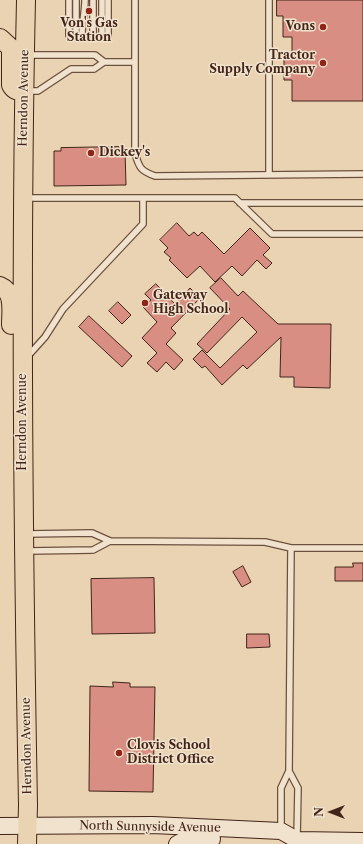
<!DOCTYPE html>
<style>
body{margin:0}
#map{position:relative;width:363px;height:844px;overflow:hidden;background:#e9d3b2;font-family:"Libre Caslon Text",serif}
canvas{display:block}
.north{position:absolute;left:311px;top:792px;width:40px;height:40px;-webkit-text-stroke:3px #f1e2cd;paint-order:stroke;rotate:270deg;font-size:11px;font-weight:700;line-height:16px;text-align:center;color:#422418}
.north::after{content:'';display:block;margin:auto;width:14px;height:18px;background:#422418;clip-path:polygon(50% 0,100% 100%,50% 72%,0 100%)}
</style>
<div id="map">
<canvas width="363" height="844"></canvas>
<div class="north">N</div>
</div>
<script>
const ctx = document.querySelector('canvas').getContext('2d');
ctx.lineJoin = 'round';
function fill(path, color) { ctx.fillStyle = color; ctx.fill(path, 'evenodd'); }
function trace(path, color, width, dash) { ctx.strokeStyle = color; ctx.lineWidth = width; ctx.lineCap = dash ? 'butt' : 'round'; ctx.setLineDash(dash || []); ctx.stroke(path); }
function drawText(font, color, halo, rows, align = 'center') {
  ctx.font = font + ' "Libre Caslon Text",serif'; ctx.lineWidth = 3; ctx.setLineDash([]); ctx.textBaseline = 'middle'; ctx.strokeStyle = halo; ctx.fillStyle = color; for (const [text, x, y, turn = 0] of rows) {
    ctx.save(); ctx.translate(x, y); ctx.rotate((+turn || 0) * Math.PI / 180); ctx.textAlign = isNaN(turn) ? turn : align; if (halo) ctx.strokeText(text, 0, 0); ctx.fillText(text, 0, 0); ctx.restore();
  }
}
const building = new Path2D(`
 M277 0H363V101H292V80H284V57H292V37H283V16H277Z
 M119 147V150H125L126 185 54 186V151H61V148Z
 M177 223 189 236 194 232 198 236 202 232 224 254 250 228 270 248 263 255 272 263 266 269 257 260 242 276 232 266 215 282 200 266 187 278 169 260 171 258 164 252 168 248 160 240Z
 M221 278 238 296 243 291 278 324H331L330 388 294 387V377H280L281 337 247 369 243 365 222 385 205 366 202 368 193 359 202 350 220 368 257 332 242 317 207 353 197 344 230 309 210 288Z
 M156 284 175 304 190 288 200 298 171 328 176 333 166 344 183 360 174 370 166 362 157 372 147 363 157 353 142 338 157 322 143 307 151 300 145 294Z
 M118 302 131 315 122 324 109 311Z
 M89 316 132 356 122 367 79 327Z
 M353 563H363V581H335V567H353Z
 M243 566 251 582 242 587 233 572Z
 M154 578 155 633 92 634 91 579Z
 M247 634H269L270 647 247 648Z
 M113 682 130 683V687H155L153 792 89 791 90 686 113 687Z`);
fill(building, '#d98e83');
trace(building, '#422418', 1);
const service = new Path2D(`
 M93 0V35
 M135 0V153C139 168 141 171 155 176L363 174
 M269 0V175
 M69 35V0
 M76 35V0
 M82 35C82 23 85 12 85 0
 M102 35V0
 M108 35V0
 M27 55H95L104 62
 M26 91H38L71 69H94L104 62H135
 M26 198H235L272 234H363
 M240 203H363
 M27 357 45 337 63 309 143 224V199
 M26 534 92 533 110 541 265 542 291 548H363
 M27 551 93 550 110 541
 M289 771 298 788 297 838
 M281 830V788L289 771 291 548`);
const secondary = new Path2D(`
 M0 826 153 825 281 831 297 840 363 841
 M177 844 187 839H212`);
const primary = new Path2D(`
 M26 0C20 268 23 537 28 805L27 844
 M0 38 11 48V85C14 91 18 91 24 91
 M0 286C15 292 11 312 11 325`);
trace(service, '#6c503e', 8);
trace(secondary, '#422418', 18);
trace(primary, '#422418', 20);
trace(service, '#f1e2cd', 5.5);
trace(secondary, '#f1e2cd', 16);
trace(primary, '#e9d3b2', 18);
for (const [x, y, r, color] of [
 [89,11,4,"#8f2418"],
 [323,27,4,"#8f2418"],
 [323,63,4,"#8f2418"],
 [91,153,4,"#8f2418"],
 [145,303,4,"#8f2418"],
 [119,753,4,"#8f2418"]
]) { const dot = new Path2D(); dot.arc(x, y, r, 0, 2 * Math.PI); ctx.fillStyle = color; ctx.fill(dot); trace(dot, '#f1e2cd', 1.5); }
drawText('bold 12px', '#422418', '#f1e2cd', [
 ["Von's Gas",89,24,"center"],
 ["Station",89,38,"center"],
 ["Vons",315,27,"right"],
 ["Tractor",315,56,"right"],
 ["Supply Company",315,70,"right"],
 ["Dickey's",99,153],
 ["Gateway",153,296],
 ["High School",153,310],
 ["Clovis School",127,746],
 ["District Office",127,760]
], 'left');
drawText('12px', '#422418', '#f1e2cd', [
 ["Herndon Avenue",24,98,-89],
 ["Herndon Avenue",23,422,-90],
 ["Herndon Avenue",27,746,-91],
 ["North Sunnyside Avenue",150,827,1]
]);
</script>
